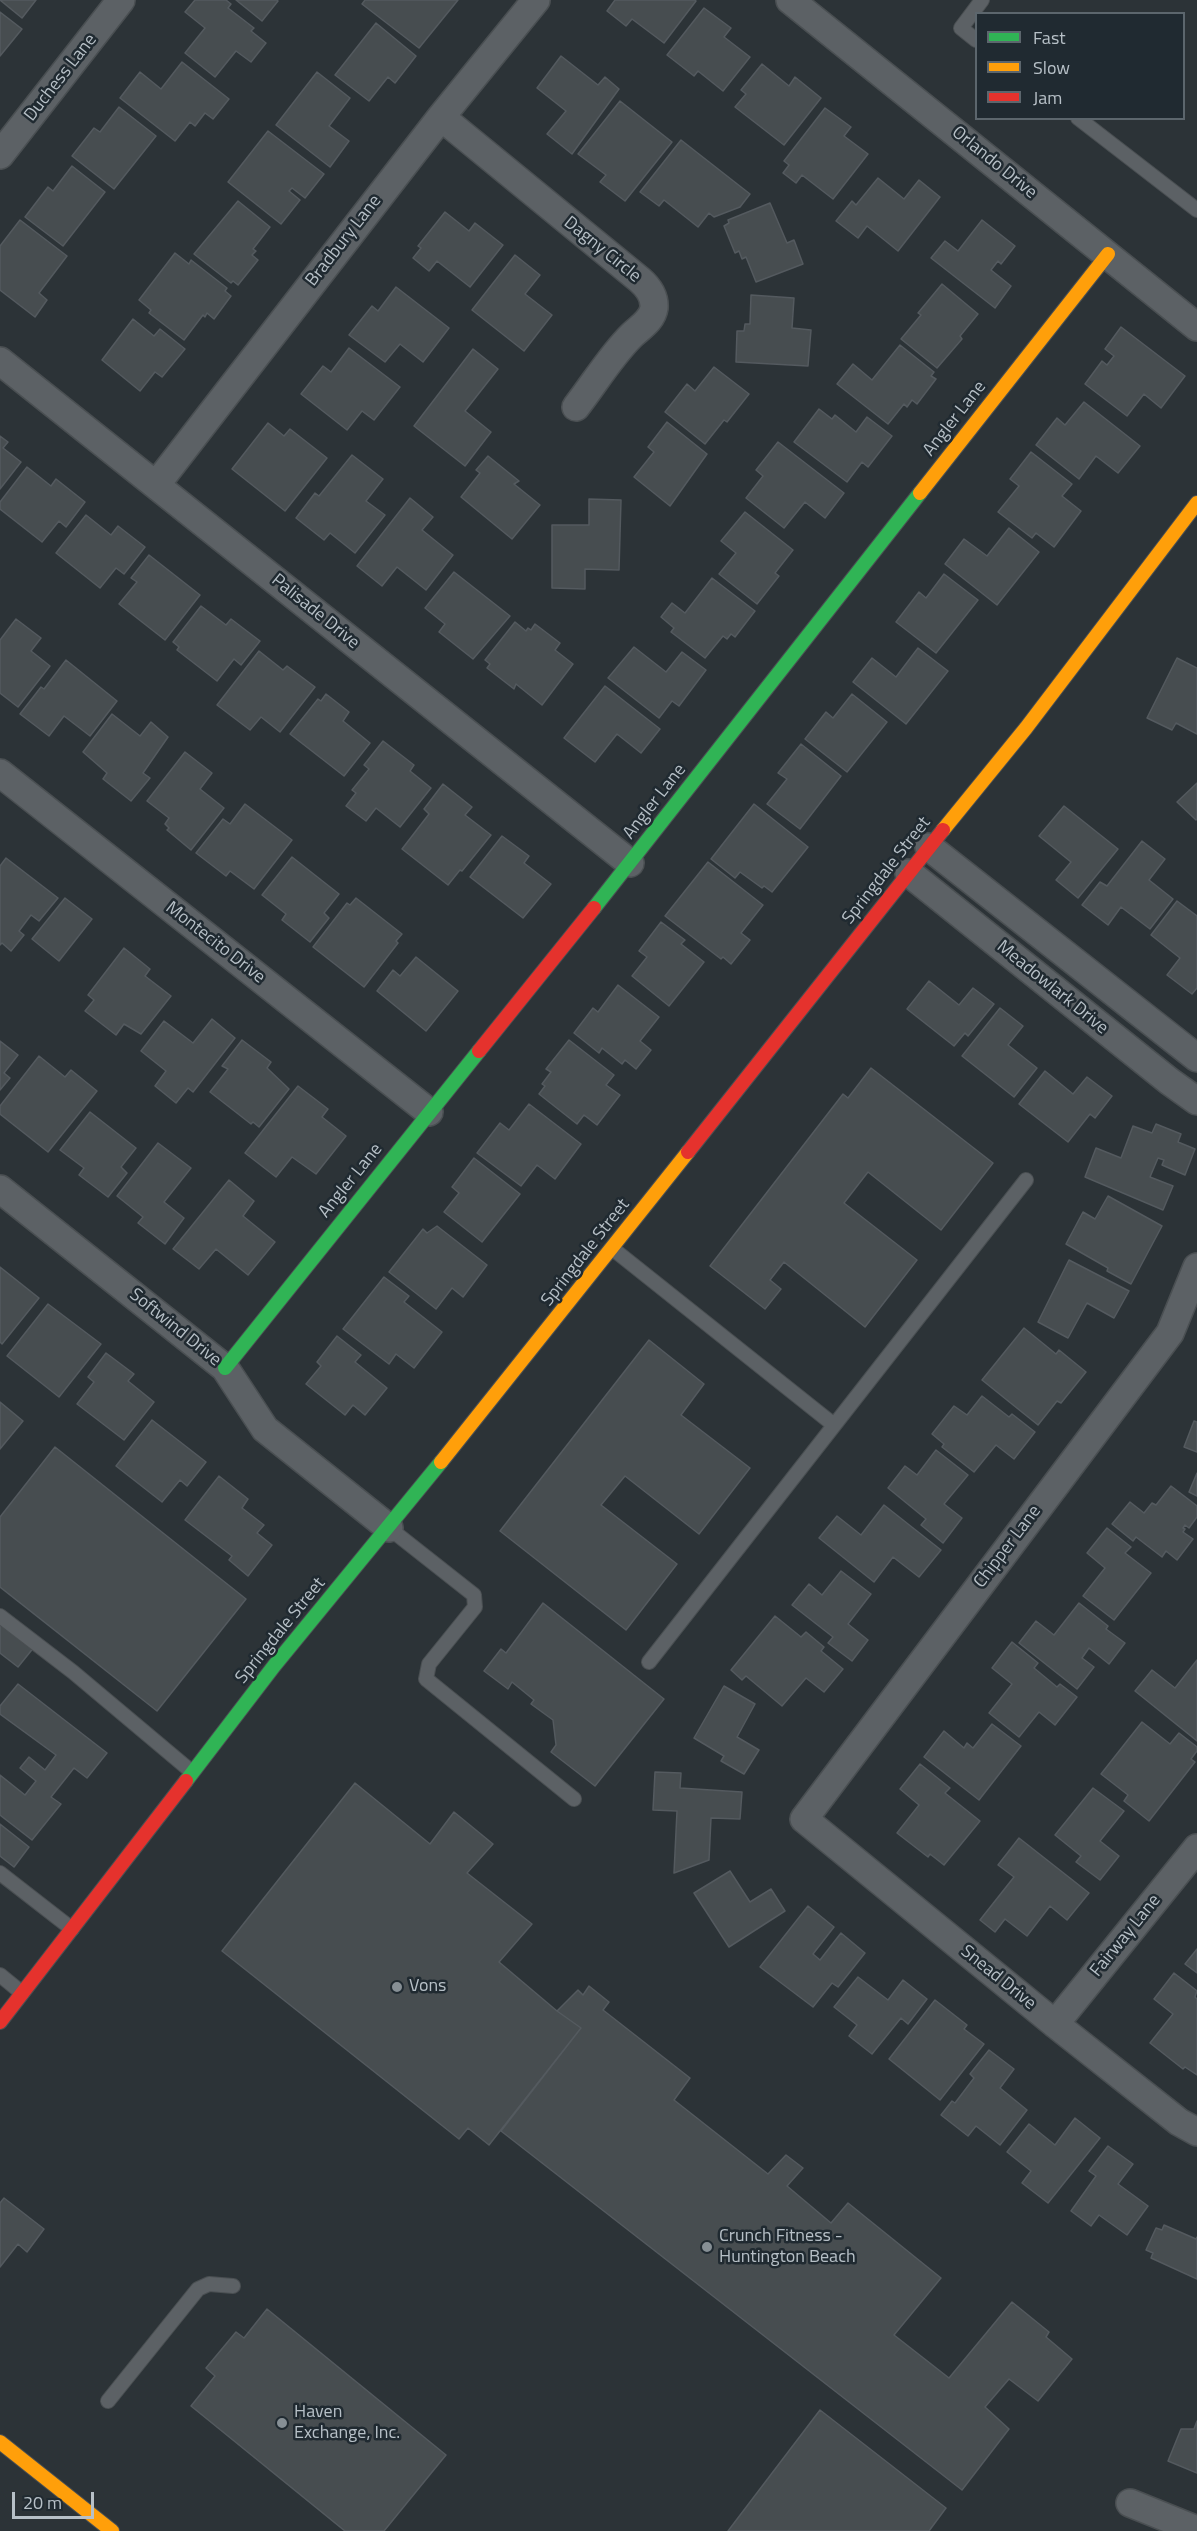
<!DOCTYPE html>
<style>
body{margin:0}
#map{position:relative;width:1197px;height:2531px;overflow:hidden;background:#2c3337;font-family:"Titillium Web",sans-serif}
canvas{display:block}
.legend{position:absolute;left:975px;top:12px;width:210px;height:108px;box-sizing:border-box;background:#202a31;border:2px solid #5c666d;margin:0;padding:8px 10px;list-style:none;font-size:18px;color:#b7c0c7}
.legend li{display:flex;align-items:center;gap:12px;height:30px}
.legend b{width:30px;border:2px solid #5c666d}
.scale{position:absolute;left:12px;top:2492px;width:82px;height:27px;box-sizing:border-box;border:3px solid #b7c0c7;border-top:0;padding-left:8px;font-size:18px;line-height:21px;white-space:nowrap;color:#b7c0c7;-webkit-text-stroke:4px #202a31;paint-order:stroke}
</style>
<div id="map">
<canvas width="1197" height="2531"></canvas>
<ul class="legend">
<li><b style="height:8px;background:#30b455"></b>Fast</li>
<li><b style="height:8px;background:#ff9f0a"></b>Slow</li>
<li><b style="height:8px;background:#e5322d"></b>Jam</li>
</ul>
<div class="scale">20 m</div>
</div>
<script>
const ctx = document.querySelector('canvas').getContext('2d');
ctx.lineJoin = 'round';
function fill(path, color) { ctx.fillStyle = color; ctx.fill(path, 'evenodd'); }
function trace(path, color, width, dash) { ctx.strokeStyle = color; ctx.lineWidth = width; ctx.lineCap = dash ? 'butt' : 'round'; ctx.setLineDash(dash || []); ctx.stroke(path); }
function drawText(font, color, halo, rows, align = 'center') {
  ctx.font = font + ' "Titillium Web",sans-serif'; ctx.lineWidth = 5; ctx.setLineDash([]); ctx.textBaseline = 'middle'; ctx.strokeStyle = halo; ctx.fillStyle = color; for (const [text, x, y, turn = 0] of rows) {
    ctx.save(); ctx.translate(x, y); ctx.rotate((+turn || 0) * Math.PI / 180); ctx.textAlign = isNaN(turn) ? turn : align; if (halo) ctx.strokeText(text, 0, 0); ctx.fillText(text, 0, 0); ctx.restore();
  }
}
const building = new Path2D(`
 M0 0H36L22 18Z
 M195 0H226L231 4 228 8 254 28 251 31 266 43 251 62 236 51 215 77 185 53 205 28 185 12Z
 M236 0H277L278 1 262 21Z
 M365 0H458L419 48 362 4Z
 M615 0H695L696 1 664 43 632 19 626 26 607 11Z
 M704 8 731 28 724 37 750 57 723 91 698 71 694 76 667 55Z
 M0 12 22 29 0 56Z
 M376 23 416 56 395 83 388 77 369 101 335 75Z
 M561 56 598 85 605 77 619 89 572 154 547 134 566 111 537 88Z
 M182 62 229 99 213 119 205 113 195 126 190 122 175 141 120 98 140 72 161 89Z
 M762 64 789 86 795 77 821 98 784 145 735 107 746 94 741 90Z
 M317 72 350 98 329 126 349 141 330 167 276 125Z
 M620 101 672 142 625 201 600 182 606 175 578 154Z
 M119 107 156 136 114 189 72 156 94 128 100 132Z
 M825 108 851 127 844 136 868 154 833 199 802 175 796 183 783 173 789 165 784 161Z
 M268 131 324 174 305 198 292 188 289 191 300 200 281 224 228 182Z
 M681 140 750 194 740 207 714 217 709 213 698 227 664 200 659 206 640 192Z
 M72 166 105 192 63 246 25 217 48 187 53 191Z
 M878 178 904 199 919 180 940 197 898 251 867 226 858 238 836 221 852 201 856 205Z
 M238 201 270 227 253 249 256 251 252 255 258 260 238 285 233 281 231 283 194 254Z
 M770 203 787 243 794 240 803 264 756 282 746 257 742 259 739 251 735 253 724 226 729 223 728 220Z
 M445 212 469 231 475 223 503 245 470 287 437 261 429 271 413 258 421 248 418 246Z
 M20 220 67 256 39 293 47 300 35 317 0 290V246Z
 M982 220 1015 246 1001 264 998 261 991 270 1011 286 995 308 931 258 945 241 958 251Z
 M175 253 189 264 191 260 227 288 225 291 231 296 214 319 207 313 205 317 203 315 184 340 149 313 151 310 139 300Z
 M515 255 540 275 525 294 552 315 524 351 472 310Z
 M942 284 978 314 960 336 962 339 937 368 901 339 921 315 918 313Z
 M396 287 449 328 423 362 400 344 385 362 349 335 372 306 378 311Z
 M751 295 794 298 792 328 811 330 808 366 736 362 737 331H744L745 324H750Z
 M133 319 154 336 160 329 185 349 162 377 155 372 140 391 102 360Z
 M1121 327 1185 376 1161 408 1144 394 1127 416 1085 384 1102 361 1107 365 1114 356 1105 349Z
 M900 345 934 372 931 376 936 379 917 404 912 400 907 407 904 404 888 424 837 384 853 364 872 380Z
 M349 348 400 387 374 420 362 411 347 430 301 394 323 366 331 372Z
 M473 349 498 369 465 411 491 432 465 466 414 426Z
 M714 367 749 394 727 422 724 420 705 444 665 412 687 384 695 391Z
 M1084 402 1140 446 1118 473 1096 456 1079 479 1036 445 1057 418 1065 425Z
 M819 409 832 419 835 415 856 432 867 417 892 436 868 467 862 462 847 482 794 442Z
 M667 422 707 454 670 506 634 477 654 452 648 447Z
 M268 423 284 436 290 429 327 458 285 511 232 469Z
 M0 436 8 442 3 448 21 462 0 489Z
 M778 442 844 493 825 518 805 502 784 528 746 498 763 476 756 470Z
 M1031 452 1072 484 1062 496 1081 511 1054 547 1036 533 1032 538 998 512 1019 486 1010 479Z
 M352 455 383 479 366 501 385 515 355 553 330 533 324 540 296 518 315 493 319 496Z
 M488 456 519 481 514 484 540 505 512 539 461 497 480 473 476 470Z
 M27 467 51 486 56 479 85 502 66 527 59 521 42 542 0 509V502Z
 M410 498 433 517 422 530 453 555 426 590 397 567 382 586 357 566Z
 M589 499 621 500 619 570 585 569V589L552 588V525H589Z
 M745 512 793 550 775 573 779 576 757 604 719 574 736 553 721 541Z
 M86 515 111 535 118 526 145 547 124 574 116 568 100 588 56 553Z
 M1009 528 1039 552 997 605 945 564 964 539 987 556Z
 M149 555 200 595 165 640 119 604 137 582 131 578Z
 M454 572 510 616 473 659 439 632 445 624 425 608Z
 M944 574 978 600 936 653 896 622 919 592 926 598Z
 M712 578 755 611 735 637 731 634 727 639 723 636 705 658 671 632 674 628 661 617 672 603 685 613Z
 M201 606 226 625 231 619 260 641 241 665 234 659 217 681 177 650 179 647 173 642Z
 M16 619 41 638 31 651 50 666 18 707 0 693V640Z
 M515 622 526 631 528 628 531 630 535 624 560 643 555 650 573 664 542 705 516 684 514 689 487 668 490 664 485 660Z
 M634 647 666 672 682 652 706 670 679 706 672 701 659 718 608 678Z
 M918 648 948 671 906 724 853 682 872 658 896 677Z
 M259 651 283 670 287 666 315 687 280 732 261 717 250 730 217 705Z
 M1177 658 1197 668V734L1176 723 1172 730 1147 718Z
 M66 660 117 701 90 736 64 716 49 736 20 714 41 687 44 689Z
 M605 686 660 729 641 753 617 734 595 762 564 738Z
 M326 694 349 712 343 721 370 743 344 776 290 734 318 699 321 701Z
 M852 694 887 722 847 772 805 739 826 712 833 718Z
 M112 714 140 736 151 722 168 737 143 773 150 778 131 801 103 779 107 773 83 752Z
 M383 741 414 765 410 771 431 788 400 827 376 808 366 821 346 806 356 793 352 790 369 769 364 765Z
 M801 744 841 776 800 829 767 804 787 779 778 773Z
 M185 752 212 773 200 789 224 808 191 850 167 830 169 828 165 824 169 818 147 801Z
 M1197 783V819L1196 820 1177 802Z
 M443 784 472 807 465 815 491 835 462 871 460 870 448 885 402 849 429 814 424 809Z
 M245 804 292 840 254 889 230 871 226 876 196 853 223 819 230 824Z
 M754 804 808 847 772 892 764 886 762 888 740 872 735 878 711 859Z
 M1064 806 1118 849 1078 898 1056 880 1071 862 1039 836Z
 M502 836 529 856 524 863 551 884 523 918 470 877Z
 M1142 841 1165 859 1149 880 1173 899 1150 929 1121 907 1108 925 1082 905 1100 882 1107 886Z
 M292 857 339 894 324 913 329 918 310 942 282 920 286 914 262 895Z
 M6 858 58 898 39 921 31 915 19 931 24 935 11 951 2 943 0 945V866Z
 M708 862 763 905 741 933 750 940 731 964 723 957 721 959 665 916Z
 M65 898 92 919 59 961 32 939Z
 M356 898 402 934 396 941 398 943 364 987 313 947 347 903 350 905Z
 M1177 901 1197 916V988L1192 994 1167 975 1180 958 1151 935Z
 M661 922 685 940 681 944 704 962 669 1006 632 976 647 957 639 951Z
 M124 948 150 969 145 976 171 996 141 1034 124 1024 116 1035 85 1011 94 1000 88 995Z
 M416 957 458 991 426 1031 377 991 393 970 400 976Z
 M929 981 959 1005 973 988 994 1004 968 1036 965 1033 954 1046 907 1009Z
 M618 985 659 1017 640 1041 651 1050 636 1069 625 1060 622 1064 602 1048 599 1053 574 1033 593 1008 598 1012Z
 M1000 1008 1023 1026 1008 1045 1037 1068 1014 1097 962 1056Z
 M212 1019 235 1038 193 1092 188 1088 176 1103 155 1086 166 1071 141 1051 164 1021 193 1043Z
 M242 1040 271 1062 267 1068 289 1089 259 1127 253 1122 251 1124 210 1092 228 1069 222 1066Z
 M569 1040 614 1075 606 1085 620 1095 597 1125 584 1115 577 1124 539 1094 545 1086 542 1084 551 1072 546 1069Z
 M0 1041 18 1055 4 1073 10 1078 0 1090Z
 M39 1056 65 1077 71 1070 97 1091 48 1152 0 1114V1106Z
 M871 1068 993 1163 941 1230 868 1172 844 1203 917 1260 865 1327 784 1262 770 1280 781 1289 765 1309 710 1266 843 1094 848 1098Z
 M1045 1071 1073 1094 1087 1077 1112 1096 1095 1118 1090 1114 1068 1142 1019 1104Z
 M298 1086 328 1109 322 1117 346 1136 316 1174 292 1157 276 1177 245 1153Z
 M529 1104 581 1144 555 1179 537 1165 521 1186 477 1153 500 1123 509 1130Z
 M90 1112 136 1148 121 1167 127 1173 108 1197 79 1175 84 1168 60 1150Z
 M1156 1124 1181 1134 1178 1142 1195 1149 1185 1175 1162 1165 1164 1160 1158 1158 1150 1177 1173 1186 1163 1210 1085 1177 1096 1148 1121 1158 1133 1126 1152 1133Z
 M158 1143 191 1168 164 1202 184 1218 165 1244 138 1223 143 1217 117 1196Z
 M474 1158 520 1194 482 1242 444 1212 459 1193 452 1187Z
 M229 1180 254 1201 243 1216 275 1242 248 1275 216 1249 199 1269 173 1249Z
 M1108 1196 1162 1226 1131 1284 1107 1271 1108 1268 1066 1244 1083 1212 1095 1219Z
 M437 1226 487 1265 463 1297 452 1288 436 1309 389 1272 423 1229 427 1233Z
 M1069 1260 1129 1291 1114 1318 1087 1303 1068 1338 1038 1322Z
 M0 1267 39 1298 2 1344 0 1342Z
 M384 1277 409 1296 404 1302 442 1332 414 1368 396 1354 389 1364 343 1329Z
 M48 1304 101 1344 59 1397 7 1356Z
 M1024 1328 1056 1354 1059 1350 1086 1372 1061 1403 1057 1401 1038 1425 982 1380Z
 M337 1336 361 1355 355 1362 387 1388 365 1415 353 1405 345 1415 306 1384 321 1366 317 1362Z
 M649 1340 704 1384 681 1415 750 1468 699 1534 625 1476 601 1505 677 1564 626 1630 500 1531Z
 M106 1353 134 1374 128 1381 154 1402 124 1440 77 1404 94 1382 88 1377Z
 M982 1396 1009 1417 1012 1414 1035 1432 1014 1459 996 1445 974 1472 942 1447 944 1444 932 1434 954 1406 967 1415Z
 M0 1402 23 1421 0 1449Z
 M152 1420 206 1462 187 1486 180 1480 162 1502 116 1466Z
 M1194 1421 1197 1422V1452L1184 1447Z
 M55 1447 246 1599 157 1711 0 1587V1517Z
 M936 1450 968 1475 944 1504 962 1518 943 1543 921 1525 926 1519 888 1488 905 1466 917 1475Z
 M1197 1473V1496L1189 1492Z
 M219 1476 248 1499 242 1508 264 1525 257 1533 272 1545 248 1576 229 1560 232 1556 185 1520Z
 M1171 1486 1197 1506V1517L1189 1528 1185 1525 1183 1528 1185 1529 1183 1532 1193 1539 1177 1560 1166 1551 1162 1557 1136 1537 1133 1541 1112 1524 1130 1502 1144 1513 1152 1503 1156 1505Z
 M884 1505 941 1550 919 1577 893 1557 874 1582 819 1538 837 1516 861 1535Z
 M1107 1528 1131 1547 1125 1553 1151 1573 1114 1620 1083 1596 1105 1568 1087 1553Z
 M841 1571 871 1594 848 1624 868 1640 852 1661 828 1643 833 1637 792 1605 809 1584 822 1595Z
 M543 1603 664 1699 595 1786 551 1752 556 1745 553 1720 531 1704 534 1700 512 1682 508 1689 484 1671 501 1649 506 1653Z
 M1079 1603 1108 1626 1106 1629 1125 1643 1109 1664 1089 1648 1082 1658 1094 1667 1077 1689 1019 1643 1036 1621 1054 1635Z
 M775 1616 801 1637 806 1632 824 1647 821 1651 843 1669 824 1692 806 1678 782 1706 746 1676 742 1680 731 1670Z
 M0 1619 35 1646 18 1667 0 1653Z
 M1012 1642 1038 1663 1034 1668 1057 1687 1060 1684 1077 1697 1055 1725 1039 1712 1019 1737 989 1713 1012 1684 992 1668Z
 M1197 1660V1741L1135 1691 1152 1670 1175 1688Z
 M18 1684 107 1753 87 1778 74 1768 51 1797 61 1804 32 1840 0 1815V1775L25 1795 36 1781 20 1768 29 1757 45 1770 56 1755 0 1714V1706Z
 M724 1686 755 1704 737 1737 759 1750 744 1774 721 1761 724 1756 694 1738Z
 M1142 1722 1170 1744 1179 1733 1197 1747V1751L1191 1759 1195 1762 1149 1821 1124 1801 1128 1795 1101 1774Z
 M992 1724 1021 1746 979 1800 924 1757 944 1731 964 1748 967 1743 973 1748Z
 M920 1764 950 1788 945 1793 980 1821 944 1865 930 1854 928 1857 897 1833 919 1805 900 1789Z
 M655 1772 681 1773 680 1788 742 1792 740 1819 711 1818 709 1860 674 1873 677 1811 653 1810Z
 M355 1783 430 1844 454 1812 493 1844 467 1873 532 1924 499 1962 557 2011 581 2028 489 2145 468 2128 459 2139 222 1951Z
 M1093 1788 1124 1811 1100 1841 1119 1856 1100 1880 1076 1862 1081 1856 1055 1835Z
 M0 1824 29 1847 14 1867 0 1856Z
 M1019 1838 1089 1893 1067 1920 1050 1906 1027 1936 1005 1919 995 1932 980 1920 1014 1877 998 1865Z
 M730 1871 750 1902 771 1889 785 1911 729 1947 694 1893Z
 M808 1906 834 1927 813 1954 820 1960 841 1933 865 1953 838 1987 832 1983 813 2007 760 1967Z
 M1197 1949V1973L1185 1964Z
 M1174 1973 1197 1991 1195 1997 1197 1999V2075L1185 2067 1183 2069 1150 2043 1173 2014 1154 1999Z
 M858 1977 888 2000 903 1980 927 1999 908 2024 901 2018 872 2054 849 2036 857 2025 834 2007Z
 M589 1986 609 2002 603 2010 690 2078 674 2100 768 2174 786 2155 803 2168 787 2186 831 2223 848 2203 941 2278 894 2335 949 2378 1012 2302 1049 2332 1046 2337 1072 2359 1038 2401 1009 2379 985 2407 1009 2429 962 2490 501 2131 581 2028 557 2011 578 1990 583 1995Z
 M935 2000 967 2025 964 2029 984 2044 940 2100 889 2059Z
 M989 2050 1014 2069 1000 2088 1027 2110 1000 2145 976 2126 968 2136 941 2115 952 2101 955 2103 974 2078 970 2074Z
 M1075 2118 1100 2138 1048 2203 1022 2183 1031 2171 1007 2152 1029 2124 1055 2145Z
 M1108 2146 1133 2164 1118 2184 1148 2206 1127 2235 1099 2215 1091 2226 1071 2211 1096 2176 1089 2171Z
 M4 2198 44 2229 27 2252 18 2244 0 2267V2203Z
 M1164 2225 1196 2239 1197 2237V2279L1151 2258 1153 2253 1146 2250 1156 2228 1162 2230Z
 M267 2309 446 2455 384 2531H345L191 2406 215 2376 206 2368 236 2332 244 2338Z
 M820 2410 946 2508 929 2531H728Z
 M1197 2421V2473L1168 2461 1181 2429H1194Z`);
fill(building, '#474d50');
trace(building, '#545a5f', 1.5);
const lane = new Path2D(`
 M976 40 961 28 982 0
 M1078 118 1197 210
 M613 1249 834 1425
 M389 1528 474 1595 475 1607 429 1664 426 1679 574 1799
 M0 1616 73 1672 192 1772
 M649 1662 1026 1180
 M0 1873 72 1929
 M0 1975 22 1993
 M108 2401 198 2289 209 2284 233 2286`);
const street = new Path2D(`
 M790 0 1197 327
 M441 117 640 280C648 287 655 296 654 308 652 321 639 328 631 336 610 357 594 384 576 407
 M0 155 121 0
 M0 361 630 863
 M156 485 441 117 536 0
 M0 773 429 1112
 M929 847 1197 1058
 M909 873 1169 1081 1197 1101
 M0 1189 225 1368 265 1429 389 1528
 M1197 1267 1170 1333 804 1819 1055 2024 1179 2122 1197 2132
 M1055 2024 1197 1848
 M1130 2503 1197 2530`);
const fast = new Path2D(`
 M594 908 920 493
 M225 1368 479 1051
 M186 1781 274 1666 441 1462`);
const slow = new Path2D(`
 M920 493 1108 254
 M943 830 1026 728 1197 503
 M441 1462 688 1152
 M0 2442 112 2531`);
const jam = new Path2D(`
 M479 1051 594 908
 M688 1152 943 830
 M0 2022 186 1781`);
trace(lane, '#4a4f52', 16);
trace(street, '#4a4f52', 30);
trace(fast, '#4a4f52', 16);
trace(slow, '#4a4f52', 16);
trace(jam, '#4a4f52', 16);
trace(lane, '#5c6165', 14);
trace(street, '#5c6165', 27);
trace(fast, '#30b455', 14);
trace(slow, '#ff9f0a', 14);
trace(jam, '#e5322d', 14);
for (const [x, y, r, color] of [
 [397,1987,6,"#868f95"],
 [707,2247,6,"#868f95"],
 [282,2423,6,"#868f95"]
]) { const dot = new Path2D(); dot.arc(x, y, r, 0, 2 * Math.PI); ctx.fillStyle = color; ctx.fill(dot); trace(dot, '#202a31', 2); }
drawText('18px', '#b7c0c7', '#202a31', [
 ["Duchess Lane",61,78,-52],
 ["Orlando Drive",994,163,39],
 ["Bradbury Lane",344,241,-52],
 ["Dagny Circle",602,250,39],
 ["Angler Lane",955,419,-52],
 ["Palisade Drive",315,612,39],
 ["Angler Lane",655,802,-52],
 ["Springdale Street",887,871,-52],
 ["Montecito Drive",215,943,38],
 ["Meadowlark Drive",1052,988,39],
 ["Angler Lane",351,1181,-51],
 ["Springdale Street",586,1253,-52],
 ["Softwind Drive",175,1328,39],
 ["Chipper Lane",1008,1547,-53],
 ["Springdale Street",281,1631,-51],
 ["Fairway Lane",1126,1936,-51],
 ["Snead Drive",998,1978,39]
]);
drawText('18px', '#b7c0c7', '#202a31', [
 ["Vons",409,1987],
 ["Crunch Fitness -",719,2237],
 ["Huntington Beach",719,2258],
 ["Haven",294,2413],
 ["Exchange, Inc.",294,2434]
], 'left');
</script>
